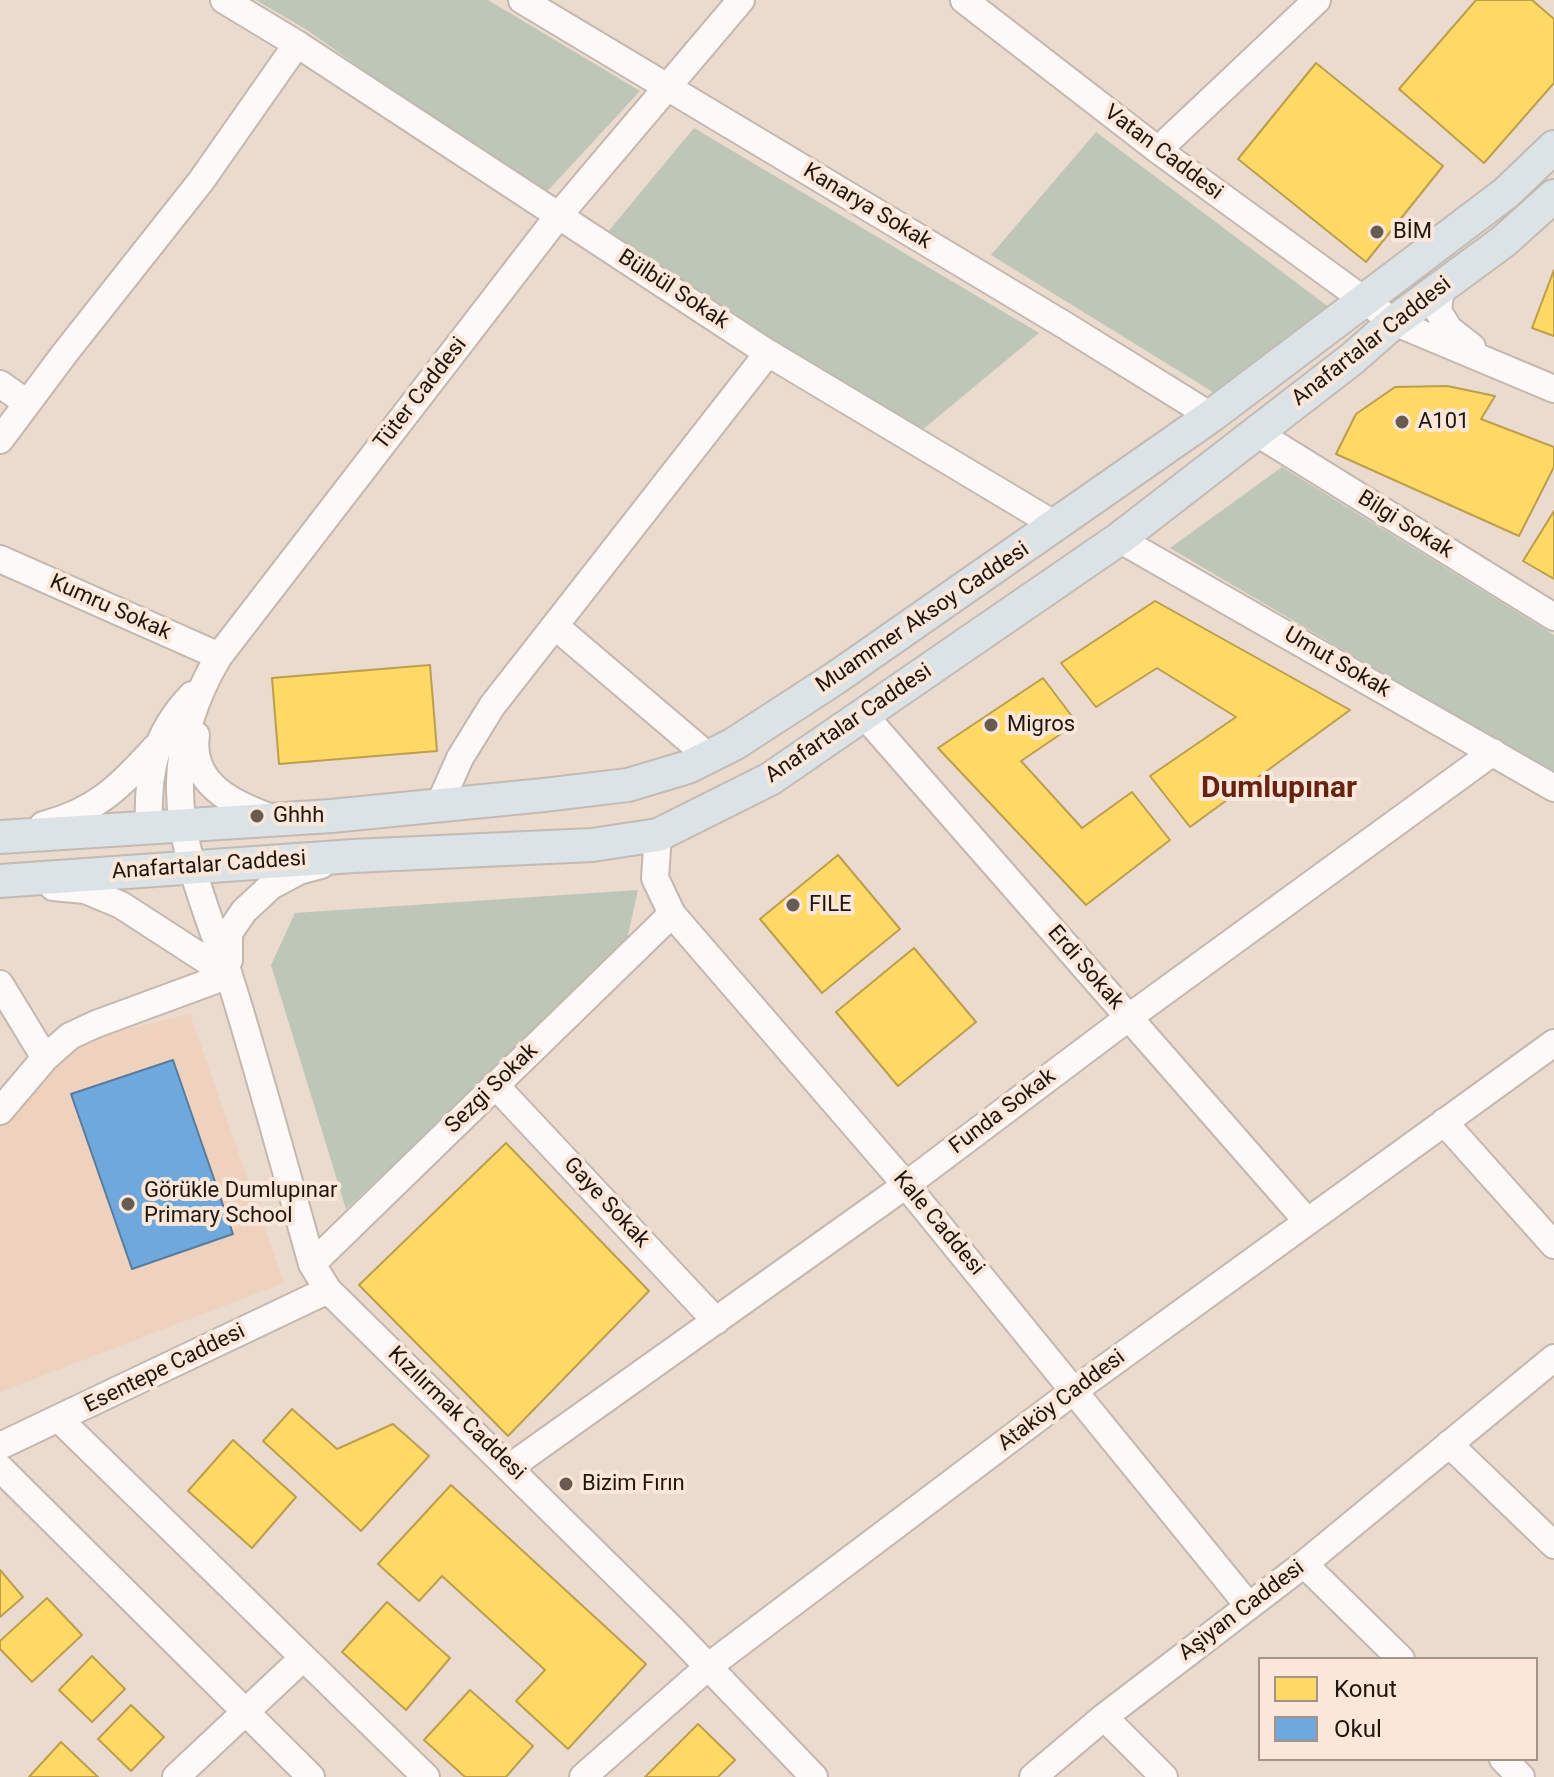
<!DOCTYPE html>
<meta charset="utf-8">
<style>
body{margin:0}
#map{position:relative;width:1554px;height:1777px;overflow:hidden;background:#ebdace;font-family:Roboto,sans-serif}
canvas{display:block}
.legend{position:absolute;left:1258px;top:1657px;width:280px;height:104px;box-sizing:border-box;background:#fbe7da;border:2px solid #a49388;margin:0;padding:10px 14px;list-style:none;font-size:24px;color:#21160e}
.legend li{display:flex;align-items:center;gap:16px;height:40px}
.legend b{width:40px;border:2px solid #a49388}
</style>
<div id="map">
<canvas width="1554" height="1777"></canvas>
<ul class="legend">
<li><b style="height:22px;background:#ffd966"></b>Konut</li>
<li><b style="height:22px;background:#6fa8dc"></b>Okul</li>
</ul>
</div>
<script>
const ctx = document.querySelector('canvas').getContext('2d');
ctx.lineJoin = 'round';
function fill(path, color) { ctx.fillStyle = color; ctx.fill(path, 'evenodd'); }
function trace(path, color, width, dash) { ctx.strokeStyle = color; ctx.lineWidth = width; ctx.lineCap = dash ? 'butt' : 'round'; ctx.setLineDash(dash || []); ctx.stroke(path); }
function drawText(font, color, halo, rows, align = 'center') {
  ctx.font = font + ' Roboto,sans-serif'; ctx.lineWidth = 8; ctx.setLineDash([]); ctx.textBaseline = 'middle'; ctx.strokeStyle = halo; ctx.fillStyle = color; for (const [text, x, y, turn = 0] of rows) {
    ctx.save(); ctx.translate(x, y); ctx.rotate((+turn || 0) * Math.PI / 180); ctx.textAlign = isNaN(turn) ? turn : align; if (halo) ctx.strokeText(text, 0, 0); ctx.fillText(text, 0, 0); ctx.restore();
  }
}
fill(new Path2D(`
 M190 1014 284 1283 0 1392V1126L63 1045Z`), '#efd2be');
fill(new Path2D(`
 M256 0H488L640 91 542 197 307 30Z
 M694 128 1039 333 921 431 602 239Z
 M1096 132 1330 308 1221 397 991 255Z
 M1282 467 1554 635V774L1170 548Z
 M638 890 625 948 346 1209 271 965 295 913Z`), '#bdc6b7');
const homes = new Path2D(`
 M1476 0H1532L1554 19V83L1484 163 1399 89Z
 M1316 63 1443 166 1366 262 1238 159Z
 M1554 270V336L1532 328Z
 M1447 386 1495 396 1481 419 1554 447V467L1519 536 1336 454 1356 414 1395 387Z
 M1554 511V579L1523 561Z
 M1155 601 1350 710 1190 827 1150 776 1236 717 1157 668 1096 707 1061 663Z
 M430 665 437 751 279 764 272 678Z
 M1043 678 1077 723 1021 761 1082 828 1132 792 1170 840 1086 905 938 748Z
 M838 855 900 929 822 993 760 919Z
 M914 948 976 1022 898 1086 836 1012Z
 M506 1143 649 1291 508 1436 359 1285Z
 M292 1409 337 1449 393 1424 429 1456 361 1531 263 1441Z
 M233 1440 296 1497 252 1548 188 1491Z
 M451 1485 646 1664 568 1749 516 1701 545 1670 442 1576 419 1601 378 1564Z
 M0 1570 23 1597 0 1617Z
 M47 1598 82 1635 32 1682 0 1649V1641Z
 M387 1602 450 1658 406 1710 342 1652Z
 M92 1656 125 1689 92 1722 59 1690Z
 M470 1690 533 1746 506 1777H465L424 1740Z
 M131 1705 164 1737 131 1771 98 1739Z
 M698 1724 735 1760 718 1777H645Z
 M61 1742 98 1777H29Z`);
fill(homes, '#ffd966');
trace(homes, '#bc9e4c', 2);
const schools = new Path2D(`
 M173 1060 233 1234 132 1269 71 1094Z`);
fill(schools, '#6fa8dc');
trace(schools, '#587c9e', 2);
const minor = new Path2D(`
 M224 0 297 44 768 353 1057 526
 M522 0 1066 326 1211 416
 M741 0 559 215 219 656C196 695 181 736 180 782 178 852 212 922 233 988 261 1079 286 1172 312 1264L328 1290 672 1629 814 1777
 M964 0 1158 150 1394 322 1554 389
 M1158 150 1317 0
 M1441 287 1438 311 1449 329 1472 347
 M0 384 27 403
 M1257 433 1554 617
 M0 440 65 353 201 181 297 44
 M1119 539 1554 788
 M0 559 219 656
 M555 626 709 757
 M864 715 1307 1221
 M196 735C189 784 233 804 272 818
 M439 805 460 758 492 706 768 353
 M43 825C97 811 119 787 156 747
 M149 826C147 773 154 734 192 695
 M658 835 655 878 672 914 906 1185 1248 1605
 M53 887 85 890 121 905 229 975
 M229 960V933L244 911 271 886 299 871 321 865
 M0 984 45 1058
 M495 1085 716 1321
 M0 1111 45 1058 70 1036 96 1024 229 975
 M1444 1122 1554 1245
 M312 1264 672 914
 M59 1419 426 1777
 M1449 1444 1554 1545
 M0 1446 328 1290
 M510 1467 906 1185 1128 1018 1493 752
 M0 1468 311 1777
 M1304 1564 1401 1659
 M1104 1717 1164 1777
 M1503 1759 1521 1777
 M176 1777 303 1658
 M583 1777 709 1666 1075 1390 1554 1043
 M1033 1777 1104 1717 1304 1564 1554 1358`);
const major = new Path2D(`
 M0 837 331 816 544 795 628 785 688 767 734 744 834 679 1211 416 1506 193 1554 147
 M0 881 353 856 592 845 658 835 770 779 1119 539 1353 358 1394 322 1504 241 1554 196`);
trace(minor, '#c4b7ae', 30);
trace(major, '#c3bab4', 36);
trace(minor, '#fcf9f8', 26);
trace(major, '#dbe3e6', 32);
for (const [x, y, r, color] of [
 [1377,232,8,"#685b51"],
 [1402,422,8,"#685b51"],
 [991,725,8,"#685b51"],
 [257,816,8,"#685b51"],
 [793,905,8,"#685b51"],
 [128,1204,8,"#685b51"],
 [566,1484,8,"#685b51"]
]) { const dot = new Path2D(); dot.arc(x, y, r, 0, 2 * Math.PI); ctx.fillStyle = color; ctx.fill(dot); trace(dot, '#fbe7da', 3); }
drawText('22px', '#21160e', '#fbe7da', [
 ["Vatan Caddesi",1163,153,37],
 ["Kanarya Sokak",867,207,31],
 ["Bülbül Sokak",673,290,33],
 ["Anafartalar Caddesi",1372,342,-38],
 ["Tüter Caddesi",421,394,-52],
 ["Bilgi Sokak",1405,525,32],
 ["Kumru Sokak",110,608,24],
 ["Muammer Aksoy Caddesi",923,618,-34],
 ["Umut Sokak",1337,663,30],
 ["Anafartalar Caddesi",849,724,-34],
 ["Anafartalar Caddesi",209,866,-4],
 ["Erdi Sokak",1085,968,49],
 ["Sezgi Sokak",492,1089,-44],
 ["Funda Sokak",1003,1112,-37],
 ["Gaye Sokak",606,1203,47],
 ["Kale Caddesi",938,1224,50],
 ["Esentepe Caddesi",165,1369,-26],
 ["Ataköy Caddesi",1062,1401,-37],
 ["Kızılırmak Caddesi",456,1414,44],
 ["Aşiyan Caddesi",1242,1611,-37]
]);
drawText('22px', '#21160e', '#fbe7da', [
 ["BİM",1393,232],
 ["A101",1418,422],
 ["Migros",1007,725],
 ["Ghhh",273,816],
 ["FILE",809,905],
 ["Görükle Dumlupınar",144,1191],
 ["Primary School",144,1216],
 ["Bizim Fırın",582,1484]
], 'left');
drawText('bold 30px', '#662311', '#fbe7da', [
 ["Dumlupınar",1279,789]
]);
</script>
